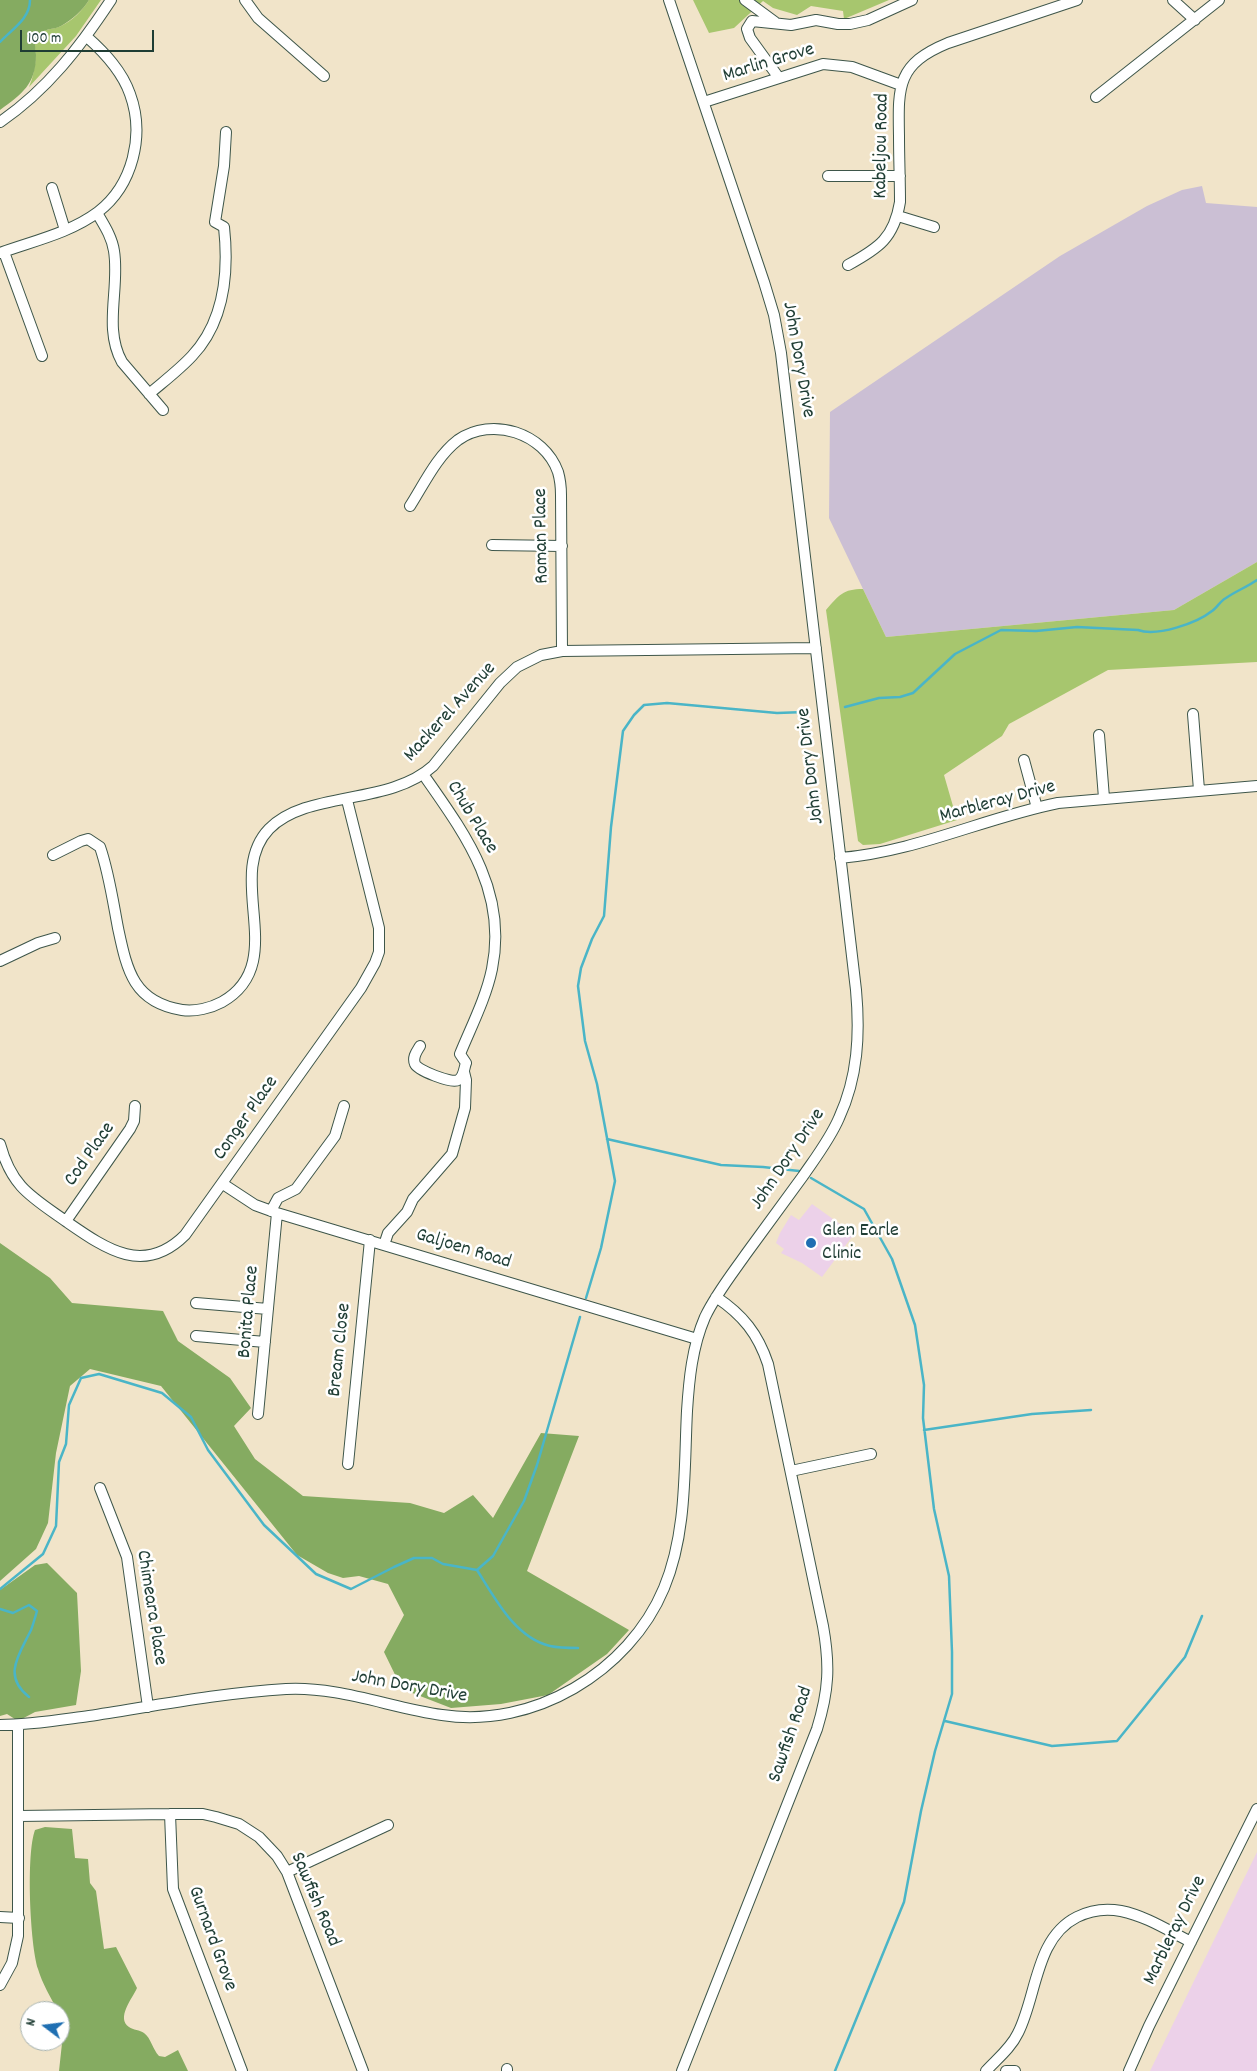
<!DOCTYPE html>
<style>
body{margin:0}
#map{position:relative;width:1257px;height:2071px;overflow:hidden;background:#f1e4c9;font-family:Dekko,sans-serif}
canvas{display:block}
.north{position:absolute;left:20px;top:2001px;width:50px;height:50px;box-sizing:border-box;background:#fff;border:1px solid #a5b1ae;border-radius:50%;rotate:285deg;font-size:14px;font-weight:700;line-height:20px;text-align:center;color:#1f3d34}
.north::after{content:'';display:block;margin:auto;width:18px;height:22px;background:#1f6fb2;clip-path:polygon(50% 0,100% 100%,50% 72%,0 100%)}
.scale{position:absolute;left:20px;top:30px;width:134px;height:22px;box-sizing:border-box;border:2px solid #1f3d34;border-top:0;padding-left:6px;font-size:15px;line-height:18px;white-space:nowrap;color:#1f3d34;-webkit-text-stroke:4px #fff;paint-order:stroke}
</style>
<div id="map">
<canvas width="1257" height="2071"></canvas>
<div class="north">N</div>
<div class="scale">100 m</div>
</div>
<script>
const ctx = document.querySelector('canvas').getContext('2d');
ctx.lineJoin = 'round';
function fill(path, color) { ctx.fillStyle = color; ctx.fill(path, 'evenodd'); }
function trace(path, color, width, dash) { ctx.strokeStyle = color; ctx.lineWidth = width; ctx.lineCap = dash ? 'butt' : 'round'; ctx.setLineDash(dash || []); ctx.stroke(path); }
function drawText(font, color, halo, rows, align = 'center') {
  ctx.font = font + ' Dekko,sans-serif'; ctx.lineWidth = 5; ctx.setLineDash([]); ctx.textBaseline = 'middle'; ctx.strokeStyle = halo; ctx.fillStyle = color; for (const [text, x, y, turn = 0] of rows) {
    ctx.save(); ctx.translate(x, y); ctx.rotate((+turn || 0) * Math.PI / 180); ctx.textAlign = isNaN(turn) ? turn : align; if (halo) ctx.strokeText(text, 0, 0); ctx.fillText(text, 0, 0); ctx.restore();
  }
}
fill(new Path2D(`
 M812 1204 854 1234 822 1277 802 1263 781 1253 784 1249 776 1243 780 1233 791 1215 799 1220Z
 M1257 1852V2071H1150Z`), '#ecd1e9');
fill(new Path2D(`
 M1202 186 1206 203 1257 207V562L1174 610 886 637 829 518 830 412 1060 256 1147 206 1182 190Z`), '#cbbfd4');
fill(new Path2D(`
 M89 0H101L76 36 29 87C33 78 35 67 36 56 36 50 33 43 36 37 41 28 53 30 61 26 72 21 83 10 89 0Z
 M693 0H889L844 19 843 11 811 6 797 15 773 8 763 1 734 28 709 33Z
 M1257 562V662L1108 670 1009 724 1002 736 944 775 957 820 880 844 863 845 858 841 826 610C839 595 843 589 863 589L886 637 1174 610Z`), '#a7c66e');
fill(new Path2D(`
 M0 0H89C83 10 72 20 61 26 54 30 42 28 37 36 33 41 36 49 36 55 36 84 22 94 0 110Z
 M0 1243 50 1278 72 1303 163 1311 178 1341 230 1378 251 1408 234 1426 255 1459 303 1496 410 1503 444 1513 473 1495 493 1518 541 1433 579 1436 527 1571 629 1630 607 1654 548 1695 501 1704 451 1708 402 1689 384 1652 404 1615 388 1584 359 1576 343 1578 328 1573 297 1555 161 1386 90 1369 70 1386 56 1453 48 1523 36 1549 0 1581Z
 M47 1563 77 1593 81 1671 76 1705 35 1712 18 1721 7 1714 0 1716V1590L35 1565Z
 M45 1827 72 1829 75 1858 88 1859 90 1883 96 1891 104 1949 116 1947 137 1988C132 1999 116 2018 129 2027 133 2030 140 2030 144 2033 151 2038 153 2050 159 2056L165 2057 178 2050 188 2071H59L64 2025 60 2011H58C51 1998 42 1983 38 1969 30 1944 26 1854 35 1830Z`), '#85ab61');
trace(new Path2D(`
 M0 42C12 29 30 19 30 0
 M845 707 879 698 900 697 913 693 955 654 1001 630 1036 631 1077 627 1138 630C1157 637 1197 623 1212 611 1217 608 1220 601 1226 598 1236 591 1247 587 1257 580
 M607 1139 721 1165 763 1167 799 1171
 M811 1178 864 1209 892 1259 915 1325 924 1385 923 1418 934 1509 949 1576 952 1652V1694L935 1751 921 1811 904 1902 835 2071
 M586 1298 601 1248 615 1181 597 1084 585 1041 578 986 581 968 592 939 604 916 611 827 623 731 634 715 644 705 667 703 777 713 805 712
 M924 1430 1032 1414 1091 1410
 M477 1570C495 1598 515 1638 550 1646 559 1648 569 1648 578 1648
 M0 1589 43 1554 56 1526 59 1462 66 1444 69 1405 81 1378 99 1374 162 1393 191 1417 208 1450 264 1525 316 1574 351 1589 394 1567 414 1558H432L443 1564 477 1570 493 1556 524 1501 537 1465 580 1317
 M0 1609 13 1613 29 1605 37 1611C35 1618 33 1625 31 1630 19 1655 2 1676 29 1697
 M945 1721 1052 1746 1117 1741 1185 1657 1202 1616`), '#4ab5c7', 2.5);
const minor = new Path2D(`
 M245 0 258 18 324 76
 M745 0 775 22
 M1173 0 1195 20
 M779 78 750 38 747 29 752 21 791 25 816 20 838 24H850L868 20 912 0
 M1096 97 1219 0
 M704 102 823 64 852 67 901 85
 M0 122C47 90 80 47 111 0
 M828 176H900
 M52 188 65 230
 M97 213C104 225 112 237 114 251 120 288 103 328 122 362L163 410
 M898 216 934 227
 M4 252 42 356
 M0 253C33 241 70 233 98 212 133 185 145 135 130 94 122 71 105 53 87 37
 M848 265C879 248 894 238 900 202 900 180 899 158 899 136 898 86 897 64 948 43L1077 0
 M149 394C163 382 179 370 192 356 225 321 229 273 224 227L215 222 224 166 226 132
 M410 506C424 484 437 456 458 440 492 416 544 433 558 472 560 479 561 487 561 495L562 651
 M492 545 562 546
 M1193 714 1199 790
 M1099 735 1104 798
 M1024 760 1037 808
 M53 855 81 841 88 839 100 847C109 873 113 902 118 928 127 970 133 1002 182 1010 195 1012 211 1008 222 1002 291 963 223 877 269 829 307 790 389 806 433 766L500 683 517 667 541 655 562 651 816 648
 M840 858C915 852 984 818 1058 803L1257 786
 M0 961 38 943 55 938
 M420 1046C417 1051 412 1057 415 1064 417 1070 452 1084 458 1080 464 1077 464 1068 466 1063L460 1054C471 1027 486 998 492 969 508 891 465 834 423 774
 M0 1144C12 1188 32 1197 67 1222 106 1249 144 1276 185 1235L361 988 375 963 379 952V928L347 800
 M223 1184 255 1205 277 1213 697 1339
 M271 1211 278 1198 296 1189 335 1136 344 1106
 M66 1221 130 1129 134 1121 135 1106
 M384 1245 388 1233 407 1212 413 1199 452 1154 465 1108 466 1080 464 1072
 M196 1303 268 1309
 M196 1336 265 1342
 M258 1414 277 1213
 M348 1464 370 1240
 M791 1471 871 1454
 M100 1488 127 1557 148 1707
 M0 1725C30 1725 59 1720 89 1716 154 1706 220 1693 286 1689 337 1686 392 1708 442 1715 533 1729 629 1672 664 1588 687 1533 684 1470 687 1411 689 1380 692 1347 705 1317 716 1294 732 1274 746 1254 765 1228 784 1202 803 1176 816 1157 830 1139 839 1118 858 1077 860 1034 856 990L781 353 774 315 764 282 669 0
 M170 1814 173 1889 242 2071
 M19 1816 170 1814H203L216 1817 239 1824 259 1837 277 1856 287 1872 363 2071
 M287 1872 388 1825
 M0 1917 19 1918
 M0 1985 12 1963 18 1936V1725
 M507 2071V2069
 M682 2071 817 1729C829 1690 830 1665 823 1626L768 1364C758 1334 743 1315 716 1297
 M986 2071C997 2059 1011 2048 1018 2033 1037 1996 1035 1938 1077 1917 1091 1910 1105 1908 1121 1911 1146 1916 1169 1931 1191 1942
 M1006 2071H1015
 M1129 2071 1149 2026 1257 1809`);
trace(minor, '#3e564a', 12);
trace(minor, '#fff', 10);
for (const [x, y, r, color] of [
 [811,1243,6,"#1f6fb2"]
]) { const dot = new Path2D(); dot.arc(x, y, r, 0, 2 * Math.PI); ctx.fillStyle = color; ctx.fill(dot); trace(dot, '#fff', 2); }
drawText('20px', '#1f3d34', '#fff', [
 ["Marlin Grove",769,64,-17],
 ["Kabeljou Road",883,146,-89],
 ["John Dory Drive",797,360,80],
 ["Roman Place",543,536,-91],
 ["Mackerel Avenue",451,713,-48],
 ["John Dory Drive",812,766,-97],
 ["Marbleray Drive",998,803,-15],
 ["Chub Place",471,818,59],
 ["Conger Place",247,1119,-55],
 ["Cod Place",91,1155,-55],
 ["John Dory Drive",789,1160,-56],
 ["Galjoen Road",463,1250,17],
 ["Bonita Place",250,1312,-85],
 ["Bream Close",341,1350,-84],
 ["Chimeara Place",150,1608,81],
 ["John Dory Drive",409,1688,10],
 ["Sawfish Road",792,1735,-71],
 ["Sawfish Road",314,1900,67],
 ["Marbleray Drive",1176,1931,-64],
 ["Gurnard Grove",211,1939,70]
]);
drawText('20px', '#1f3d34', '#fff', [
 ["Glen Earle",822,1232],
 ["Clinic",822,1255]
], 'left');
</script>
